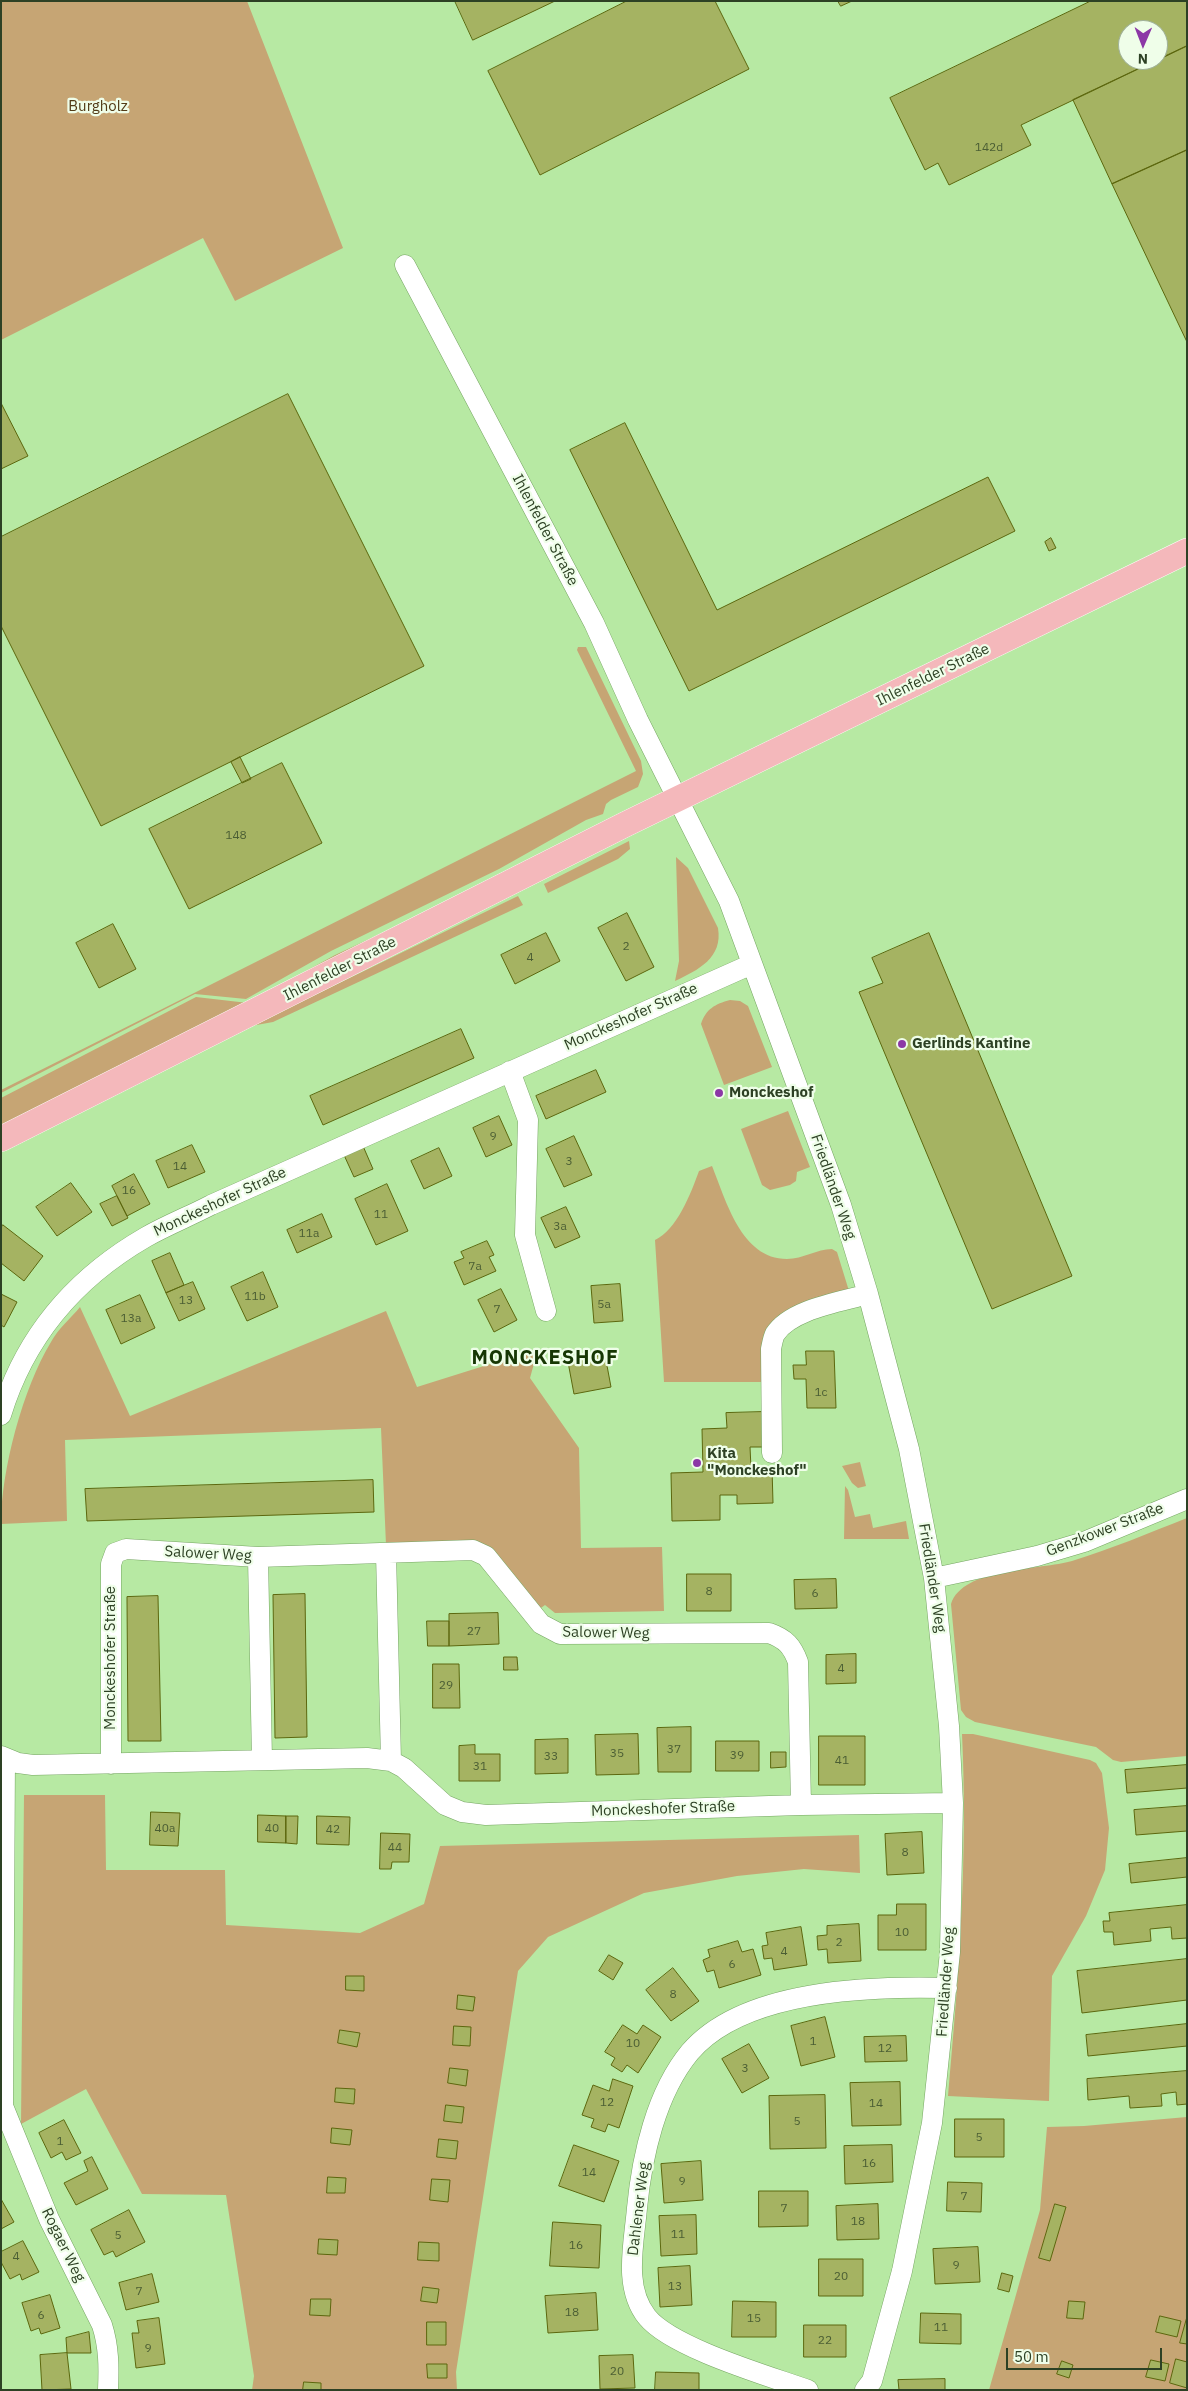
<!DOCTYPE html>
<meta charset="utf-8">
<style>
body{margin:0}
#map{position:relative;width:1188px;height:2391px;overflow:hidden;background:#b7e9a3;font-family:"IBM Plex Sans",sans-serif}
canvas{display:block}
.frame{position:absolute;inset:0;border:2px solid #2d4124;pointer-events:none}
.north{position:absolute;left:1118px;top:20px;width:50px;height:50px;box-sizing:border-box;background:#effee9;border:1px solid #a1b29a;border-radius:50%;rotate:181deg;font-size:14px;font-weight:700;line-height:20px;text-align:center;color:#2d4124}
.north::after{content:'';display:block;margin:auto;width:18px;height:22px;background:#8c38a6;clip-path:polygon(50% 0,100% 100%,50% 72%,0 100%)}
.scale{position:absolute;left:1006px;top:2348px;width:156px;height:22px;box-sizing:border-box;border:2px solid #2d4124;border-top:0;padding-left:6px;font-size:15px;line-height:18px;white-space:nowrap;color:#2d4124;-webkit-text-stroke:4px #effee9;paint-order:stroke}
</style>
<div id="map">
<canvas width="1188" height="2391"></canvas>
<div class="frame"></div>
<div class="north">N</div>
<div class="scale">50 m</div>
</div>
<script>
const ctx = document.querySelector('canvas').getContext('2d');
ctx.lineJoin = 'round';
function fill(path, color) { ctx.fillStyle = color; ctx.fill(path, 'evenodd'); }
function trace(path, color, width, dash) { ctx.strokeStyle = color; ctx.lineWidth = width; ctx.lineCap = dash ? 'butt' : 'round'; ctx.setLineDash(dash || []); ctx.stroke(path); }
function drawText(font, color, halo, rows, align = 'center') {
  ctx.font = font + ' "IBM Plex Sans",sans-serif'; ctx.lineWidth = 4.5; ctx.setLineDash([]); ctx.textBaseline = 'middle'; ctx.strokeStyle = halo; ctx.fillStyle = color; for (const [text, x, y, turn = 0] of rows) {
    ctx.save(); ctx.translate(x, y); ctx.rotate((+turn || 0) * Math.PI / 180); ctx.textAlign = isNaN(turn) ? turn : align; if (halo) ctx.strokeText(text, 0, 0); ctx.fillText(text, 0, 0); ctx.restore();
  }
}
fill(new Path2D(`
 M1 1H247L343 248 235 301 203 238 1 340Z
 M578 647H586L641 761 643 774 638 787 611 800 606 804 603 814 586 820 499 869 331 951 246 999 195 994 1 1093V1090L636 771 577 650Z
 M629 841 630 849 618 859 548 893 544 884Z
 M676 857 688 868 718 928C723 958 698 970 675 981L679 961Z
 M518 896 523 905 273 1022 251 1026Z
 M457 898 1 1129V1098L196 997 248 1003 335 955Z
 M730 1000 740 1001 748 1006 772 1067 724 1085 701 1024C706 1009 715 1004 730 1000Z
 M788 1111 810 1167 797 1172 796 1181 790 1185 770 1190 762 1185 741 1129Z
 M712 1166C726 1200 741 1259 787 1259 803 1259 817 1249 832 1249L837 1252 849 1291 762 1349 761 1382H664L655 1240C677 1230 691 1193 699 1171Z
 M80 1307 130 1416 386 1311 417 1387 538 1349 530 1378 579 1448 581 1548 662 1547 664 1611 555 1613 545 1605 538 1610 492 1550 386 1545 381 1428 65 1440 67 1521 1 1524C1 1470 23 1388 51 1342 58 1329 71 1318 80 1307Z
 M860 1462 866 1486 858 1488 852 1483 842 1466Z
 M845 1486 848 1490 855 1517 870 1514 873 1528 906 1521 909 1539H844Z
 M1187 1518V1756L1121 1762 1113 1760 1096 1747 975 1722 966 1717 961 1710 951 1604C963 1567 1041 1570 1072 1561 1111 1549 1149 1533 1187 1518Z
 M962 1734H973L1090 1760 1096 1763 1102 1773 1109 1828 1105 1870 1086 1916 1052 1976 1049 2101 948 2096C959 1975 968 1855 962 1734Z
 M24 1795H105L106 1870H225L226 1925 360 1933 424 1904 440 1846 859 1835 860 1873 804 1869 737 1876 644 1893 548 1937 518 1971 456 2372 457 2390H252L254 2376 226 2195 142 2194 86 2089 21 2124Z
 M1187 2117V2390H989L1040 2210 1047 2127 1084 2126Z`), '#c6a574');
const building = new Path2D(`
 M455 1H555L473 40Z
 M627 1H715L749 69 540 175 488 71Z
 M838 1H852L841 6Z
 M1091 1H1187V46L1158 60V30H1128V60H1157L1021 125 1031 145 949 185 938 163 925 170 890 98Z
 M1187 46V150L1112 184 1073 100Z
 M1187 150V342L1112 184Z
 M288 394 424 666 101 826 1 626V537Z
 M1 403 28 456 1 469Z
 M625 423 717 610 988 477 1015 531 689 691 570 450Z
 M1051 538 1056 548 1049 551 1045 542Z
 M240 757 251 779 242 783 231 762Z
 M282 763 322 843 189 909 149 829Z
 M627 913 654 967 626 981 598 928Z
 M113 924 136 969 99 988 76 943Z
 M546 933 560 961 515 984 501 955Z
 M929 933 1072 1276 992 1309 859 992 883 983 872 958Z
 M461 1029 474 1058 323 1125 310 1096Z
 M596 1070 606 1092 546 1119 536 1096Z
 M499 1116 512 1145 486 1157 473 1128Z
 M574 1136 592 1175 564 1187 546 1149Z
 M192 1145 205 1172 168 1188 156 1161Z
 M363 1146 373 1169 354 1177 344 1155Z
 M439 1148 452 1176 424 1189 411 1161Z
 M134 1174 150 1204 127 1216 112 1186Z
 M71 1183 92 1212 57 1236 36 1207Z
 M387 1184 408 1231 376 1245 355 1199Z
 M117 1196 128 1218 112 1226 100 1204Z
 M566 1207 580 1237 555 1248 541 1218Z
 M322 1214 332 1237 297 1253 287 1230Z
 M3 1225 43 1256 24 1281 1 1263V1228Z
 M487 1241 494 1255 489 1257 496 1271 464 1285 454 1262 464 1258 461 1252Z
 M170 1253 184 1285 166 1293 152 1261Z
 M263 1272 278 1307 247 1321 231 1287Z
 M193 1282 205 1309 179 1321 166 1293Z
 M620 1284 623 1321 594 1323 591 1286Z
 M501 1289 517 1320 494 1332 478 1300Z
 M1 1294 17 1302 4 1327 1 1325Z
 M140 1295 155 1328 121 1344 106 1310Z
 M806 1351H834L836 1408H807L806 1379H794L793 1365H806Z
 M605 1355 611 1387 574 1394 568 1362Z
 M762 1412 763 1447H750L751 1468H772L773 1503 737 1504V1495H720V1520L672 1521 671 1473 703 1472 702 1429 727 1428 726 1413Z
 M373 1480 374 1512 87 1521 85 1489Z
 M687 1574H731V1611H687Z
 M836 1579 837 1608 795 1609 794 1580Z
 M305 1594 307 1737 275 1738 273 1595Z
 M158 1596 161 1741H128L127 1597Z
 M498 1613 499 1644 449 1646V1614Z
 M427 1621H449V1646H428Z
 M856 1654V1683L826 1684V1655Z
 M504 1657H517L518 1670H504Z
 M433 1664H459L460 1708H433Z
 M691 1727V1772H658L657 1728Z
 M638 1734 639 1774 596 1775 595 1735Z
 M819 1736H865V1785H819Z
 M568 1739V1773L535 1774V1740Z
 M716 1741H759V1771H716Z
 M475 1745V1754H500V1781H459V1746Z
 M771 1752H786V1767L771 1768Z
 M1187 1765V1788L1127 1793 1125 1770Z
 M1187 1806V1831L1136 1835 1134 1810Z
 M151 1812 180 1813 178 1846 150 1845Z
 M258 1815 286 1816V1843L258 1842Z
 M286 1816H298L297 1844 286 1843Z
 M317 1816 350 1817 349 1845 317 1844Z
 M922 1832 924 1873 887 1875 885 1834Z
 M381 1833 410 1834 409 1862H392L391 1869H380Z
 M1187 1858V1877L1131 1883 1129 1864Z
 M897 1904H926V1950H878V1915H896Z
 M1187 1905V1938L1172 1939 1171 1927 1150 1929 1151 1941 1114 1945 1113 1932H1104L1103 1921H1110L1109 1913Z
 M859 1924 861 1961 828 1963 827 1949 818 1950 817 1936 827 1935V1926Z
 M801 1927 807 1965 774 1970 772 1958 764 1959 762 1946 768 1945 766 1933Z
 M738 1941 742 1952 753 1949 761 1975 719 1988 714 1970 707 1972 703 1960 710 1957 708 1950Z
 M609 1955 623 1963 613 1980 599 1971Z
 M1187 1959V2000L1082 2013 1077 1971Z
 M673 1968 699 2001 671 2021 646 1990Z
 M346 1976H364V1991L346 1990Z
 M458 1995 475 1997 473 2011 457 2009Z
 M825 2017 835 2057 801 2066 791 2026Z
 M1187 2024V2046L1088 2056 1086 2035Z
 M623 2025 637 2034 643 2025 661 2037 638 2073 627 2065 622 2072 611 2065 615 2058 605 2052Z
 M454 2026 471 2027 470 2046 453 2045Z
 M340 2030 360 2033 357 2047 338 2043Z
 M906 2036 907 2061 865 2062 864 2037Z
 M749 2044 769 2078 742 2093 722 2059Z
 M450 2068 468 2070 466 2086 448 2083Z
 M1187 2071V2104L1177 2105 1176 2092 1161 2094 1162 2106 1130 2108 1129 2096 1088 2100 1087 2079Z
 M613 2079 633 2086 619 2128 608 2124 605 2132 591 2127 594 2119 582 2115 593 2085 609 2091Z
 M900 2082 901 2125 852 2126 850 2083Z
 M336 2088 355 2089 354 2104 335 2102Z
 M825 2095 826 2148 770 2149 769 2096Z
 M446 2105 464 2107 462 2123 444 2121Z
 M955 2119H1004V2157H955Z
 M64 2120 81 2153 66 2160 62 2152 51 2158 39 2133Z
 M332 2128 352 2130 350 2145 331 2143Z
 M439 2139 458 2141 456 2159 437 2157Z
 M574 2145 619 2161 604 2202 559 2186Z
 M892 2145 893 2182 845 2184 844 2146Z
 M92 2157 108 2189 76 2205 64 2183 88 2171 84 2161Z
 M701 2161 703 2200 664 2203 661 2164Z
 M328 2177 346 2178 345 2193H327Z
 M432 2179 450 2180 448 2202 430 2200Z
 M948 2182 982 2183 981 2212 947 2211Z
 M759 2191H808V2226L759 2227Z
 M1 2199 14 2222 1 2229Z
 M878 2204 879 2239 837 2240 836 2206Z
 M1055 2204 1066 2207 1050 2261 1039 2258Z
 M129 2210 145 2242 116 2257 113 2251 104 2255 91 2230Z
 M696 2215 697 2254 661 2256 659 2216Z
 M553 2222 601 2225 599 2268 550 2266Z
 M319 2239 338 2240 337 2255 318 2254Z
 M23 2241 39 2272 22 2280 20 2274 10 2279 1 2262V2252Z
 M419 2242 439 2243V2261L418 2260Z
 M978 2247 980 2282 935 2284 933 2249Z
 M819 2259H863V2296H819Z
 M690 2266 692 2305 660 2307 658 2268Z
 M1002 2273 1013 2276 1009 2292 998 2289Z
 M152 2274 159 2302 126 2310 119 2283Z
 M423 2287 439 2289 437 2303 421 2301Z
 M596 2293 598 2330 548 2333 545 2296Z
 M50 2295 60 2328 41 2334 39 2328 31 2331 22 2303Z
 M311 2299H331L330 2316 310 2315Z
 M733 2301 776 2302V2337H732Z
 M1069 2301 1085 2302 1083 2319 1067 2318Z
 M921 2313 961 2314V2344L920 2343Z
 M1160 2316 1181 2321 1177 2337 1156 2332Z
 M1187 2317V2344L1180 2343Z
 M159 2318 165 2364 136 2368 132 2333H139L137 2321Z
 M427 2322H446V2345H427Z
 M804 2325H846V2357H804Z
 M89 2332 91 2353H67L66 2338Z
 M67 2353 71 2389 42 2390 40 2355Z
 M633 2355 635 2388 600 2389 599 2356Z
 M1176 2359 1187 2362V2388L1170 2383Z
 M1151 2360 1169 2364 1165 2381 1146 2377Z
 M1062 2361 1073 2365 1069 2378 1057 2374Z
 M427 2364H447V2378H428Z
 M656 2372 699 2373V2390H655Z
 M945 2379V2390H899L898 2380Z
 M304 2382 321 2383V2390H303Z`);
fill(building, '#a5b362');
trace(building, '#5c670e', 1);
const minor = new Path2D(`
 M405 265 594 623 638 720 729 901 841 1205 868 1294 909 1449 934 1578 949 1726 953 1803 950 1952 932 2123 902 2271 872 2381 865 2390
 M510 1071 528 1120 525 1235 546 1311
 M1 1415C25 1336 75 1278 146 1237 167 1225 190 1216 211 1205L752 964
 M772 1453 771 1349C772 1344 773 1338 775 1334 791 1309 841 1302 868 1294
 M386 1553 391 1761
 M258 1557 262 1760
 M934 1578 1037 1556 1084 1542 1187 1499
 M1 1756 18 1763 33 1765 367 1758 391 1761 404 1768 445 1805 462 1812 486 1815 801 1805 953 1803
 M5 1758 3 2106 49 2219 102 2325C109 2347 109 2367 108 2390
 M111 1764V1564L115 1553 126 1549 258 1557 473 1550 486 1556 541 1624 560 1634 769 1633C786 1639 792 1646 798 1662L801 1805
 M808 2390C769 2376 672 2348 647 2317 623 2287 634 2244 637 2208 642 2156 656 2093 690 2052 744 1989 871 1986 947 1988`);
const major = new Path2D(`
 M1 1139 626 824 1187 551`);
trace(minor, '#75a562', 21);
trace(major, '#fff', 26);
trace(minor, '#fff', 20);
trace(major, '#f4b8bb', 25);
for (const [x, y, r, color] of [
 [902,1044,5,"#8c38a6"],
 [719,1093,5,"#8c38a6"],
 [697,1463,5,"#8c38a6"]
]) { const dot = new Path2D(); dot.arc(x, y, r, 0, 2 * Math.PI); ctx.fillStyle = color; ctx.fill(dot); trace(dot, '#effee9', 2); }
drawText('12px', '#4b5e34', null, [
 ["142d",989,148],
 ["148",236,836],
 ["2",626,947],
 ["4",530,958],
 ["9",493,1137],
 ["3",569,1162],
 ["14",180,1167],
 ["16",129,1191],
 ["11",381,1215],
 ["3a",560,1227],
 ["11a",309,1234],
 ["7a",475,1267],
 ["11b",255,1297],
 ["13",186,1301],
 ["5a",604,1305],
 ["7",497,1310],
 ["13a",131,1319],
 ["1c",821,1393],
 ["8",709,1592],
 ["6",815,1594],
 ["27",474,1632],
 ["4",841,1669],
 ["29",446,1686],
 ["37",674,1750],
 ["35",617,1754],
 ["39",737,1756],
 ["33",551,1757],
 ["41",842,1761],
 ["31",480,1767],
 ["40a",165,1829],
 ["40",272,1829],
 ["42",333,1830],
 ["44",395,1848],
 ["8",905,1853],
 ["10",902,1933],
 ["2",839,1943],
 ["4",784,1952],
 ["6",732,1965],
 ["8",673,1995],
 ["1",813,2042],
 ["10",633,2044],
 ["12",885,2049],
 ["3",745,2069],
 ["12",607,2103],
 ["14",876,2104],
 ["5",797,2122],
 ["5",979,2138],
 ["1",60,2142],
 ["16",869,2164],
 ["14",589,2173],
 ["9",682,2182],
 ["7",964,2197],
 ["7",784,2209],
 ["18",858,2222],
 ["11",678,2235],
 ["5",118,2236],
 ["16",576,2246],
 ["4",16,2257],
 ["9",956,2266],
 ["20",841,2277],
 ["13",675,2287],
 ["7",139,2292],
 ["18",572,2313],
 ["6",41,2316],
 ["15",754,2319],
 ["11",941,2328],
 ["22",825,2341],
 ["9",148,2349],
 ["20",617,2372]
]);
drawText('15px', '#523b16', '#effee9', [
 ["Burgholz",98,107]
]);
drawText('15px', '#2d4124', '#effee9', [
 ["Ihlenfelder Straße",545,530,62],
 ["Ihlenfelder Straße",933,675,-26],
 ["Ihlenfelder Straße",340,969,-27],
 ["Monckeshofer Straße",631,1017,-24],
 ["Friedländer Weg",833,1187,71],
 ["Monckeshofer Straße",220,1202,-25],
 ["Genzkower Straße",1105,1530,-21],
 ["Salower Weg",208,1554,3],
 ["Friedländer Weg",932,1578,81],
 ["Salower Weg",606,1633,1],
 ["Monckeshofer Straße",111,1658,-90],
 ["Monckeshofer Straße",663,1809,-2],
 ["Friedländer Weg",946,1982,-86],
 ["Dahlener Weg",639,2209,-83],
 ["Rogaer Weg",63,2245,64]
]);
drawText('bold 15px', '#2d4124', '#effee9', [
 ["Gerlinds Kantine",912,1044],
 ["Monckeshof",729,1093],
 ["Kita",707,1454],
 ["\"Monckeshof\"",707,1471]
], 'left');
ctx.letterSpacing = '1px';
drawText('bold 20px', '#163704', '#effee9', [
 ["MONCKESHOF",545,1358]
]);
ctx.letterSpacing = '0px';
</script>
